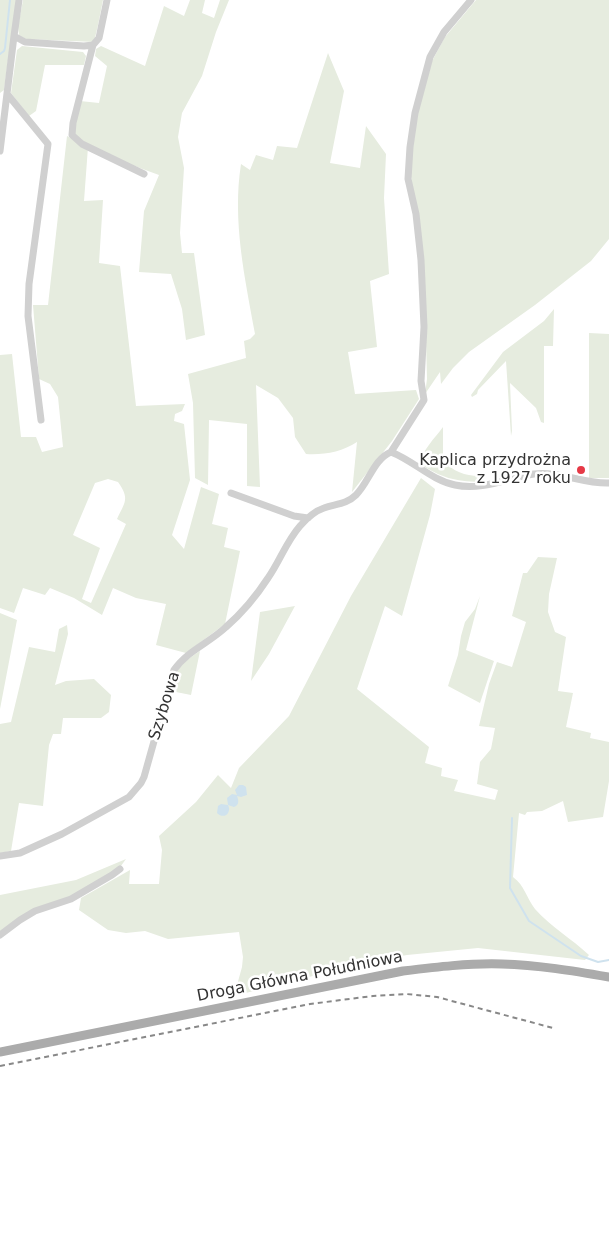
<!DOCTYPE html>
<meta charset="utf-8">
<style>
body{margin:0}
canvas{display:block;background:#fff}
</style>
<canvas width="609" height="1255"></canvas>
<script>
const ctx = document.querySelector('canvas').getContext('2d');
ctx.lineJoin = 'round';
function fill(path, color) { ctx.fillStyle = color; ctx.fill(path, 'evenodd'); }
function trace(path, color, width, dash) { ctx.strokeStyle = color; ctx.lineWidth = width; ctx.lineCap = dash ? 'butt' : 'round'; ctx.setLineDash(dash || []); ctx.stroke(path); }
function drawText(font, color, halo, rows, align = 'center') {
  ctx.font = font + ' "DejaVu Sans",sans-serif'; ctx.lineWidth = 5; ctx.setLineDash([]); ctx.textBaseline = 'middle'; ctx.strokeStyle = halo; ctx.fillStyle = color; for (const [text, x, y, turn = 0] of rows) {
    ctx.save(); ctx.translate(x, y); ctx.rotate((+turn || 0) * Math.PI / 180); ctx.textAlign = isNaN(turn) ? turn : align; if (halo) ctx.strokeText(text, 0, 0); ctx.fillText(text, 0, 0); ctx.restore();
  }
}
fill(new Path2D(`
 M0 0H16L4 90 0 93Z
 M23 0H103L98 25 94 42 26 39 19 35 18 27Z
 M190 0H205L202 13 214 18 220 0H229L216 32 202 76 182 113 178 137 184 168 180 233 182 253H194L205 335 186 340 182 309 171 274 139 272 144 211 159 175C140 168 82 147 73 131L80 101 99 103 107 66 95 56 96 49 101 46 145 66 164 6 184 16Z
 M476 0H609V239L591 261 535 305 469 352 453 368 441 384 440 372 425 394 427 379 426 341 411 175 412 154 418 112 432 61 445 37Z
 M22 46 83 52 86 56 84 65H45L36 111 29 116 11 93 17 50Z
 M328 53 344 91 330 163 360 168 366 126 386 154 384 198 389 274 370 281 377 347 348 352 355 394 416 390 419 399 392 441 352 492 357 442C342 452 324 455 306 454L295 437 293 418 278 398 256 385 260 487 247 486V424L209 420 208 485 195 478 193 403 188 374 246 358 244 341 250 339 255 334C245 278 232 221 241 164L250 170 256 155 273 160 277 146 297 148Z
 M67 136 88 147 84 201 103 200 99 263 120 266 136 406 185 404 182 411 175 414 174 421 184 424 190 480 172 535 184 549 201 487 219 494 212 524 228 528 224 547 240 551 225 624 186 653 156 645 166 604 136 598 113 588 102 615 74 598 50 588 45 595 23 588 14 613 0 608V355L12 354 21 437H36L42 452 63 447 58 397 50 384 39 379 33 305H48ZM108 479 118 482C130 499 125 502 117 519L126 524 91 603 82 599 100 548 73 535 95 483Z
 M554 309 553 346H544V423L541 422 536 408 510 383 512 431 511 436 506 361 478 390 477 394 472 397 471 395 503 352 544 321Z
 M589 333 609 334V478H589Z
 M443 427V461C453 471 465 476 479 476L480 482C454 481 442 478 420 464 422 450 435 438 443 427Z
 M421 478 435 489 430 515 402 616 385 606 357 689 429 747 425 763 442 768 441 776 458 780 454 791 495 800 498 790 477 784 480 762 491 749 495 728 479 726 489 684 497 662 512 667 526 622 512 616 523 573H527L538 557 557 558 549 594 548 612 555 632 566 637 558 691 573 693 566 727 591 733 590 738 609 742V781L603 817 568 822 563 801 542 811 527 812 525 815 519 813 513 877C525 886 526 897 535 909 551 927 572 939 589 955L585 960 478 948 407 955 364 963 234 996 242 967 243 957 239 932 168 939 145 931 126 933 108 930 79 910 81 898 130 870 129 884H159L162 850 159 836 196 802 218 775 231 788 239 768 289 716 351 596Z
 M480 596 466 650 494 661 480 703 448 686 458 655 461 636 465 622 475 609Z
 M295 606 269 654 251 681 260 612Z
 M0 613 17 620 0 709Z
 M67 625 68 634 55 685 66 681 94 679 111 695 109 712 101 718H63L61 734H53L49 745 43 806 19 803 11 851 0 853V724L11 722 29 647 55 652 59 629Z
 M200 651 191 695 171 691C177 667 180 664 200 651Z
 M126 859 118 870 74 896 25 914 0 933V895L76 880Z`), '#e6ecdf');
fill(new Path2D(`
 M239 785H243L246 787 247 795 241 797 237 796C239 801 239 805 234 807L228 805C232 813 224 820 217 813L218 806 221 804 228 805 227 798 232 794 237 795 235 790Z`), '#cfe2ee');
trace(new Path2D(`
 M0 54 4 51 5 48 10 0
 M512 818 510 888 529 921 581 956 598 962 609 960`), '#cfe2ee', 2);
trace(new Path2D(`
 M14 36 19 0
 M93 45 99 38 107 0
 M8 95 48 144 29 284 28 316 41 420
 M0 151 14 36 25 42 84 46 93 45 73 123 72 135 82 144 144 174
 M391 452 424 400 421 381 424 327 421 260 416 214 408 179 410 147 415 113 430 57 444 32 471 0
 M231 493 294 516 308 518
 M0 856 20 853 62 834 129 797 141 783 144 777 174 670C187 651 209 643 226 627 242 613 257 595 268 578 280 561 286 542 300 526 307 518 315 511 324 508 335 504 347 504 356 495 369 482 374 459 391 452 414 461 431 480 455 485 482 491 508 478 534 474 560 471 583 484 609 483
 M0 935 20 920 35 911 71 899 112 875 120 869`), '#d0d0d0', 7);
trace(new Path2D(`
 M0 1052 403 971C436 967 469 963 502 964 538 965 574 971 609 977`), '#ababab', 9);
trace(new Path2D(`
 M0 1066 310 1004 373 996 406 994 437 997 553 1028`), '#888', 2, [5, 4]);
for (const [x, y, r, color] of [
 [581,470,5,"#e63946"]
]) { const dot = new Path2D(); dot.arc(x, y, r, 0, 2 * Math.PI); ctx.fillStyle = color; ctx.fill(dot); trace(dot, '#fff', 2); }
drawText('16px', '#333', '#fff', [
 ["Kaplica przydrożna",571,461],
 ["z 1927 roku",571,479]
], 'right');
drawText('16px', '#333', '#fff', [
 ["Szybowa",165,706,-73],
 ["Droga Główna Południowa",300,977,-11]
]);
</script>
